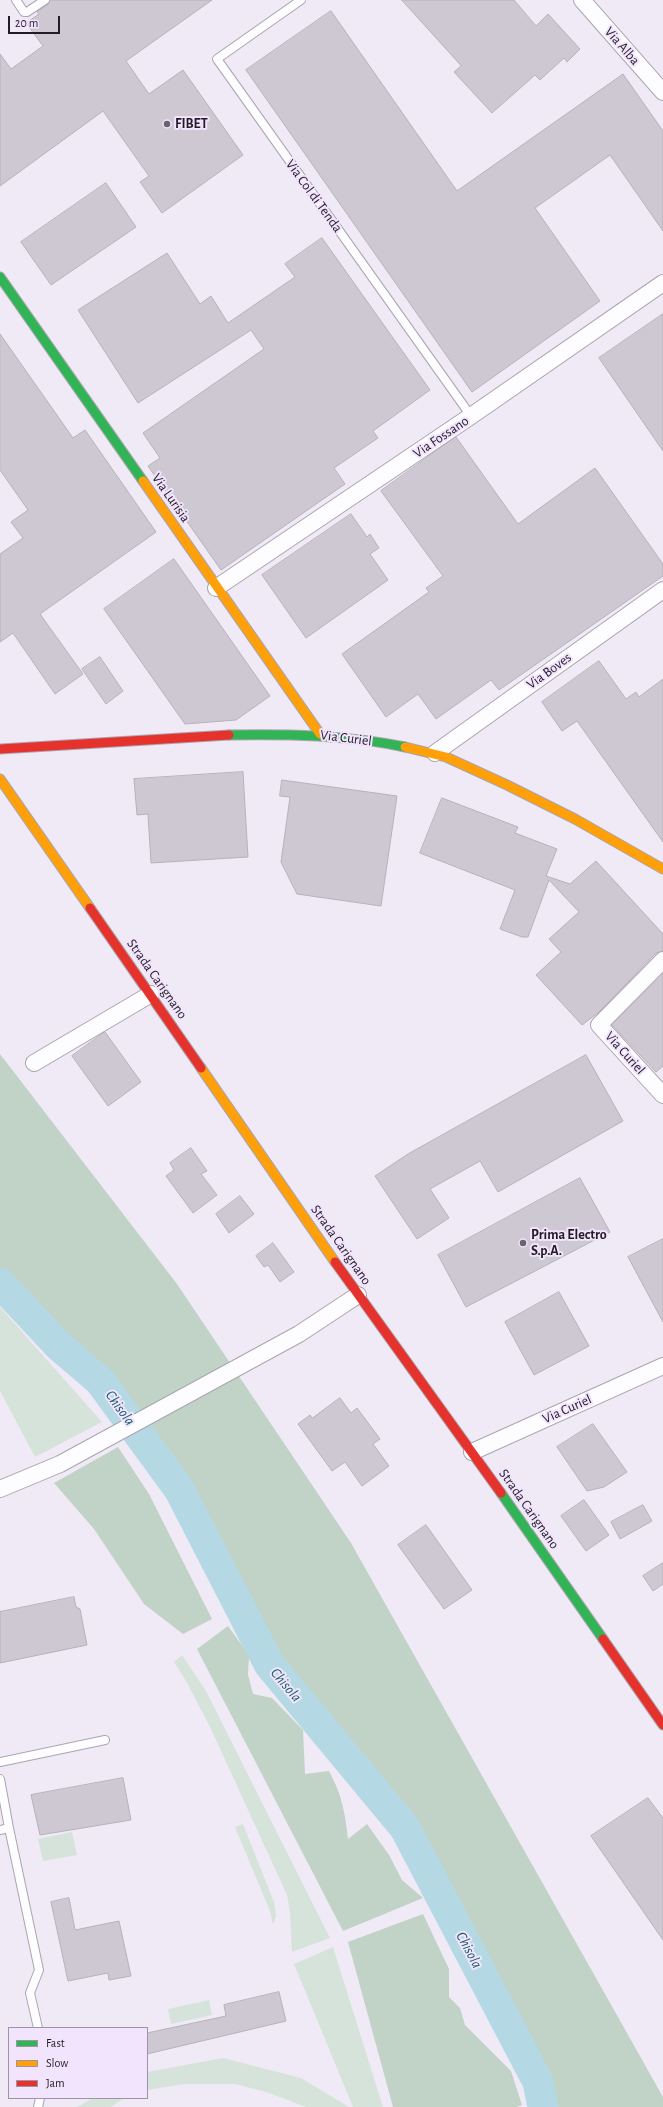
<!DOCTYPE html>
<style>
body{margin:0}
#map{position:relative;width:663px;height:2107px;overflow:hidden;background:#f0eaf6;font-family:"Alegreya Sans",sans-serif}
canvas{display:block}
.legend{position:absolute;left:8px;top:2027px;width:140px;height:72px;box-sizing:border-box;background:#f1e4fc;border:1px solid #9e94a6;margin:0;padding:5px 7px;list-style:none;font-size:12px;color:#211c25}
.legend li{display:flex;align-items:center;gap:8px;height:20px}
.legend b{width:20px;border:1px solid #9e94a6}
.scale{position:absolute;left:8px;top:16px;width:52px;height:18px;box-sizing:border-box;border:2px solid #211c25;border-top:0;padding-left:5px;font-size:12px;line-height:14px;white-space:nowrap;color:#211c25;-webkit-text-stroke:3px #f1e4fc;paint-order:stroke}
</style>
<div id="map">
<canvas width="663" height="2107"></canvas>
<ul class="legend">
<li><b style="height:5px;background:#30b455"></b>Fast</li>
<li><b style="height:5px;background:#ff9f0a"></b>Slow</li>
<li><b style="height:5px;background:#e5322d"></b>Jam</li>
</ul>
<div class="scale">20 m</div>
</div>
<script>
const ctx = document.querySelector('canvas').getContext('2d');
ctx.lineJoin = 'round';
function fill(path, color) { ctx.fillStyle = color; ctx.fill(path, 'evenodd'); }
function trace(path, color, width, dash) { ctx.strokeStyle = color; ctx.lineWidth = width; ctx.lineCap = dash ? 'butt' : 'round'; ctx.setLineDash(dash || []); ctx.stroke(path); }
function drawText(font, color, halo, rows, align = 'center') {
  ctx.font = font + ' "Alegreya Sans",sans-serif'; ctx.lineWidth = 4; ctx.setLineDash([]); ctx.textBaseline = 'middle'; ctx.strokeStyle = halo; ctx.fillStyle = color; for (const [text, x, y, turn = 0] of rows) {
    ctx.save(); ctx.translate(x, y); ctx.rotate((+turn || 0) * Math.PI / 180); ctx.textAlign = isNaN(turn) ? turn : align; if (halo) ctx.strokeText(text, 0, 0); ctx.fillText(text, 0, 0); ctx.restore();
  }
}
fill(new Path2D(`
 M0 1307 102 1422 35 1457 0 1391Z
 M182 1655 206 1691 330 1938 292 1952 290 1912 287 1895 210 1727 186 1681 174 1662Z
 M243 1824 274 1902 276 1916 273 1925 270 1911 235 1827Z
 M72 1832 77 1855 43 1861 38 1839Z
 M333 1947 383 2107H353L294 1964Z
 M209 2000 212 2015 171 2024 168 2009Z
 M223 2058 301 2078 349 2107H306L266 2092 235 2084H185L147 2090V2072Z
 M93 2098H124L111 2107H77Z`), '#d6e3da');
fill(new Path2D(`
 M0 1054 177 1284 351 1543 663 2097V2107H547L538 2082 405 1828 269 1664 179 1489 100 1381 0 1283Z
 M118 1447 149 1494 212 1619 183 1634 144 1604 94 1529 54 1483Z
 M228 1626 249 1655 248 1675 253 1694 272 1698 303 1730 305 1774 329 1771C342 1795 345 1812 348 1839L367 1824 389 1855 402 1880 423 1898 343 1931 197 1649Z
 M423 1914 449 1969V1997L460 2008 465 2025 511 2071 522 2105 517 2107H393L348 1942Z`), '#c1d2c6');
trace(new Path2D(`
 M0 1283 59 1346 100 1381 179 1489 269 1664 405 1828 538 2082 543 2107`), '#b4d9e5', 31);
const building = new Path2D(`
 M50 0H212L126 61 149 94 183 70 243 155 162 213 140 182 149 176 103 111 0 186V54L11 69 43 46 26 23 39 14 37 12 48 4Z
 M402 0H514L536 26 548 14 580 49 567 62 564 58 540 80 535 75 492 113 454 72 461 66Z
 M331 11 457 191 623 74 663 131V231L610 155 535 208 600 301 472 392 246 70Z
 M106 183 136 227 51 285 21 242Z
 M322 238 430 390 373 431 378 438 334 468 345 484 221 570 148 466 160 458 143 433 264 349 251 330 138 403 78 310 167 253 200 304 211 296 228 323 295 277 285 264Z
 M663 314V451L599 358Z
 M0 334 73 438 85 430 156 532 40 614 83 674 55 694 13 633 0 642V554L23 538 11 522 28 510 0 470Z
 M456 437 518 524 595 468 663 564V576L499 690 491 680 436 719 418 694 386 717 342 654 429 592 426 588 443 576 381 491Z
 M351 514 367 537 370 534 379 548 370 554 388 580 306 638 262 575Z
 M174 559 270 696 236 720 185 724 104 609Z
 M100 657 123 691 106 704 82 669Z
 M599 661 626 699 636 692 639 697 663 679V842L577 721 562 731 542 702Z
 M243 772 248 857 151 863 148 814 137 815 134 779Z
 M282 780 397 796 381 906 297 894 281 862 290 797 280 796Z
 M442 798 518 827 515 833 557 849 546 876 570 884 596 861 663 934V951L656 953 599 1012 582 1025 536 975 561 952 549 939 579 912 549 880 528 937H522L500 929 515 890 420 853Z
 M663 974V1066L656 1072 612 1025Z
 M105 1032 141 1082 108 1106 72 1056Z
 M586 1055 623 1121 498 1192 480 1161 430 1189 449 1218 417 1239 375 1176 408 1154Z
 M191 1148 207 1171 201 1174 217 1195 193 1213 166 1176 174 1170 170 1163Z
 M580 1178 610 1232 466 1307 438 1255Z
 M240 1196 254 1214 229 1233 216 1214Z
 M663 1239V1322L628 1257Z
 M273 1243 294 1272 280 1282 268 1265 264 1267 256 1256Z
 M559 1292 589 1346 534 1375 505 1322Z
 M340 1398 351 1413 357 1408 380 1439 373 1444 389 1466 362 1486 345 1462 332 1471 298 1424 310 1415 312 1418Z
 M593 1424 627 1472 604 1487 587 1491 557 1447Z
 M584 1500 609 1535 586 1551 561 1516Z
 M643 1505 652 1521 620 1539 611 1522Z
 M426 1525 472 1590 444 1609 398 1545Z
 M663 1563V1584L653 1591 643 1576Z
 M74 1597 76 1607 80 1609 87 1645 0 1663V1612Z
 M123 1778 131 1820 40 1835 31 1795Z
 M648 1798 663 1818V1940L591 1836Z
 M69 1898 75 1930 119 1921 131 1976 109 1980 108 1973 68 1981 51 1902Z
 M279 1992 286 2021 147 2054V2033L226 2016 224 2005Z`);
fill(building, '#cdc8d2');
trace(building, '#b6b1bb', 1);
const lane = new Path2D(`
 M16 0 24 12H27L45 0
 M301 0 217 59 471 416
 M0 1762 105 1740
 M0 1779 9 1828 0 1830
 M9 1828 39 1970 30 1993 38 2028
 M38 2107 40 2098`);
const street = new Path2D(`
 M582 0 663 92
 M216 588 471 416 663 283
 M435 753 663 590
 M663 960 599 1025 663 1095
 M34 1063 151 994
 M472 1452 663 1366
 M0 1489 60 1464 299 1334 358 1295`);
const fast = new Path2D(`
 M0 277 143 481
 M229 735C288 734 347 735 405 747
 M501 1493 603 1639`);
const slow = new Path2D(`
 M143 481 320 734
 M405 747 446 757 507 785 575 819 663 869
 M0 779 90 908
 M201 1068 335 1262`);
const jam = new Path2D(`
 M0 749 229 735
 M90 908 201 1068
 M335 1262 501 1493
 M603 1639 663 1725`);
trace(lane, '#aaa5ae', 10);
trace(street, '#aaa5ae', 18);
trace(fast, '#aaa5ae', 11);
trace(slow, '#aaa5ae', 11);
trace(jam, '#aaa5ae', 11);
trace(lane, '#fdfcfe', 8);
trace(street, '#fdfcfe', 16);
trace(fast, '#30b455', 9);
trace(slow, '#ff9f0a', 9);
trace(jam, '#e5322d', 9);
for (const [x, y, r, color] of [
 [167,124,4,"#69646e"],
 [523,1243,4,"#69646e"]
]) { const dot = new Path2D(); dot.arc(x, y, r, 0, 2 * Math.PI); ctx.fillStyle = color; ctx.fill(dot); trace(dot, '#f1e4fc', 1.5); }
drawText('14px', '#211c25', '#f1e4fc', [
 ["Via Alba",622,46,49],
 ["Via Col di Tenda",314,196,54],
 ["Via Fossano",441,437,-34],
 ["Via Lurisia",171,498,55],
 ["Via Boves",549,671,-36],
 ["Via Curiel",346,738,7],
 ["Strada Carignano",157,979,55],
 ["Via Curiel",625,1053,48],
 ["Strada Carignano",341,1245,55],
 ["Via Curiel",567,1409,-24],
 ["Strada Carignano",529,1509,55]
]);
drawText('bold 14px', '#211c25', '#f1e4fc', [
 ["FIBET",175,124],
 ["Prima Electro",531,1235],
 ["S.p.A.",531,1251]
], 'left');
drawText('italic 15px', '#135d6a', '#f1e4fc', [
 ["Chisola",120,1408,54],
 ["Chisola",286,1685,50],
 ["Chisola",469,1950,62]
]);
</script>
